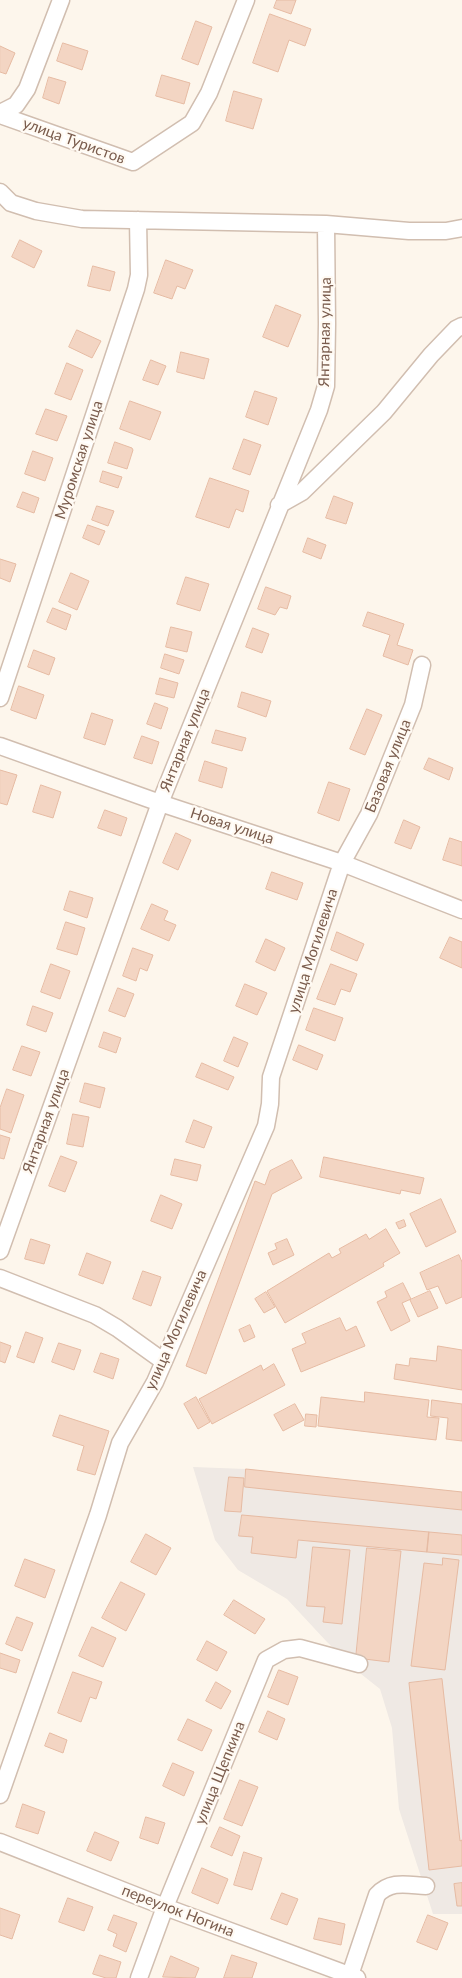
<!DOCTYPE html>
<meta charset="utf-8">
<style>
body{margin:0}
canvas{display:block;background:#fdf6ec}
</style>
<canvas width="462" height="1978"></canvas>
<script>
const ctx = document.querySelector('canvas').getContext('2d');
ctx.lineJoin = 'round';
function fill(path, color) { ctx.fillStyle = color; ctx.fill(path, 'evenodd'); }
function trace(path, color, width, dash) { ctx.strokeStyle = color; ctx.lineWidth = width; ctx.lineCap = dash ? 'butt' : 'round'; ctx.setLineDash(dash || []); ctx.stroke(path); }
function drawText(font, color, halo, rows, align = 'center') {
  ctx.font = font + ' Lato,sans-serif'; ctx.lineWidth = 4.5; ctx.setLineDash([]); ctx.textBaseline = 'middle'; ctx.strokeStyle = halo; ctx.fillStyle = color; for (const [text, x, y, turn = 0] of rows) {
    ctx.save(); ctx.translate(x, y); ctx.rotate((+turn || 0) * Math.PI / 180); ctx.textAlign = isNaN(turn) ? turn : align; if (halo) ctx.strokeText(text, 0, 0); ctx.fillText(text, 0, 0); ctx.restore();
  }
}
fill(new Path2D(`
 M193 1467 246 1469 462 1492V1914H433L399 1809 392 1728 380 1689 356 1670 327 1642 287 1599 238 1570 215 1540Z`), '#efe9e4');
const building = new Path2D(`
 M277 0H296L291 14 274 8Z
 M270 14 311 29 305 46 289 40 278 72 253 63Z
 M196 21 212 27 198 65 182 59Z
 M63 43 88 51 82 70 57 61Z
 M0 46 15 53 6 74 0 72Z
 M162 75 190 83 184 104 156 96Z
 M49 77 66 82 59 104 43 98Z
 M234 91 262 99 253 129 226 121Z
 M20 240 42 251 34 268 12 257Z
 M166 260 193 270 185 289 177 286 172 299 154 293Z
 M93 266 115 272 110 291 88 286Z
 M276 305 301 315 288 347 263 337Z
 M77 330 101 341 92 358 69 347Z
 M181 352 209 359 204 379 177 372Z
 M151 360 166 366 158 385 143 380Z
 M67 363 83 370 71 400 55 394Z
 M255 391 277 398 268 425 246 417Z
 M130 401 161 412 150 440 120 429Z
 M46 409 67 416 57 441 36 434Z
 M244 439 261 445 250 475 233 469Z
 M115 442 132 448 133 450 127 469 108 463Z
 M33 451 53 458 45 481 25 474Z
 M103 471 122 477 118 488 100 482Z
 M210 478 249 491 243 512 236 509 229 528 196 517Z
 M23 492 39 498 34 513 17 507Z
 M334 496 353 503 346 524 326 518Z
 M97 506 114 511 108 526 92 520Z
 M88 525 105 531 99 545 83 538Z
 M308 538 326 545 321 559 303 552Z
 M0 559 16 564 10 582 0 578Z
 M71 573 89 581 77 610 59 602Z
 M186 577 209 584 200 611 177 604Z
 M266 587 291 596 287 609 280 607 275 615 258 609Z
 M53 608 71 615 66 630 47 622Z
 M368 612 404 624 397 645 413 650 408 665 383 656 390 635 363 626Z
 M171 627 192 632 187 652 166 647Z
 M253 628 269 634 262 653 246 647Z
 M34 650 55 658 49 675 28 667Z
 M165 654 184 660 179 674 161 668Z
 M160 678 178 683 174 698 156 694Z
 M19 686 44 695 36 719 11 710Z
 M242 692 271 701 266 717 238 707Z
 M155 703 168 708 161 729 147 724Z
 M367 709 382 715 365 755 350 749Z
 M92 713 113 720 105 745 84 738Z
 M216 730 246 738 242 751 212 743Z
 M142 736 159 742 152 764 134 758Z
 M429 758 453 768 449 780 424 769Z
 M205 761 227 768 222 788 199 781Z
 M0 770 17 775 7 805 0 803Z
 M329 782 350 789 339 821 318 813Z
 M41 785 61 792 53 818 33 812Z
 M105 810 127 818 121 836 98 828Z
 M404 820 420 827 411 849 395 843Z
 M176 833 191 840 178 870 163 863Z
 M450 838 462 842V866L443 860Z
 M272 872 303 883 297 900 266 889Z
 M70 891 93 898 87 918 64 910Z
 M152 904 168 911 164 920 176 925 169 941 141 929Z
 M66 922 85 928 77 955 57 949Z
 M337 932 364 944 357 961 331 950Z
 M450 937 462 942V968L440 958Z
 M266 939 285 948 275 971 256 962Z
 M133 948 153 955 147 971 140 968 136 981 123 976Z
 M51 964 70 971 60 999 41 992Z
 M331 964 357 974 350 992 341 989 335 1005 317 999Z
 M245 984 267 993 257 1015 236 1006Z
 M118 988 134 994 125 1017 109 1011Z
 M33 1006 53 1013 46 1032 27 1025Z
 M314 1008 343 1018 335 1041 306 1030Z
 M104 1032 121 1038 116 1053 99 1047Z
 M234 1037 248 1043 238 1067 224 1061Z
 M299 1045 323 1055 317 1070 293 1060Z
 M22 1046 40 1052 31 1076 13 1070Z
 M202 1063 234 1077 228 1090 196 1077Z
 M85 1083 105 1088 100 1108 80 1102Z
 M7 1089 24 1095 11 1133 0 1129V1108Z
 M73 1114 89 1117 83 1147 67 1144Z
 M194 1120 212 1127 204 1148 186 1142Z
 M0 1135 10 1138 4 1159 0 1158Z
 M61 1156 77 1162 65 1192 49 1186Z
 M324 1157 424 1178 420 1194 401 1190 400 1194 320 1177Z
 M175 1159 201 1165 197 1181 171 1175Z
 M292 1160 302 1178 272 1194 206 1374 186 1366 255 1181 265 1185 270 1171Z
 M161 1195 182 1204 172 1229 151 1221Z
 M441 1199 456 1232 426 1247 410 1214Z
 M404 1220 406 1226 399 1229 396 1223Z
 M386 1229 400 1253 383 1263 384 1266 285 1323 267 1291 329 1253 332 1258 341 1253 339 1249 366 1234 369 1239Z
 M31 1239 50 1245 44 1264 25 1259Z
 M287 1239 294 1255 273 1265 268 1253 277 1249 275 1244Z
 M87 1253 111 1262 103 1284 79 1275Z
 M459 1255 462 1262V1297L446 1304 438 1286 427 1290 420 1273Z
 M143 1271 161 1277 151 1306 133 1299Z
 M403 1283 411 1299 402 1303 410 1321 391 1331 377 1302 387 1297 385 1292Z
 M430 1291 438 1308 418 1317 410 1300Z
 M266 1292 275 1307 264 1313 255 1299Z
 M340 1318 346 1331 356 1326 365 1346 301 1372 292 1349 306 1343 302 1334Z
 M250 1325 255 1337 244 1342 239 1330Z
 M26 1332 43 1338 34 1363 17 1357Z
 M0 1342 11 1346 5 1363 0 1361Z
 M59 1343 81 1350 74 1370 52 1362Z
 M438 1346 462 1350V1390L394 1379 396 1364 409 1366 410 1358 436 1361Z
 M101 1353 119 1359 113 1379 94 1372Z
 M274 1364 285 1385 212 1424 199 1399 261 1365 263 1370Z
 M365 1392 429 1400 427 1417 439 1418 436 1440 318 1426 321 1397 364 1402Z
 M196 1397 210 1422 198 1429 184 1404Z
 M432 1400 462 1404V1441L446 1439 448 1418 431 1416Z
 M295 1404 304 1420 283 1431 274 1415Z
 M306 1414 317 1415 316 1427 305 1426Z
 M60 1415 109 1431 95 1475 77 1470 84 1446 53 1436Z
 M246 1469 462 1492V1510L245 1487Z
 M229 1477 244 1478 241 1512 225 1511Z
 M242 1515 429 1532 427 1552 298 1540 296 1558 251 1553 253 1537 239 1536Z
 M429 1532 462 1535V1555L427 1552Z
 M146 1534 171 1548 156 1575 131 1562Z
 M313 1547 350 1550 342 1624 323 1622 325 1607 307 1606Z
 M367 1548 401 1551 389 1662 356 1658Z
 M443 1558 459 1560 445 1670 411 1666 424 1563 442 1565Z
 M25 1559 55 1570 45 1598 15 1586Z
 M121 1582 145 1594 126 1631 102 1618Z
 M234 1600 265 1619 255 1634 224 1615Z
 M17 1617 33 1623 22 1651 6 1644Z
 M92 1627 116 1638 103 1667 79 1656Z
 M207 1641 227 1652 217 1671 197 1660Z
 M0 1653 20 1660 16 1673 0 1668Z
 M279 1670 298 1677 288 1705 268 1697Z
 M73 1672 102 1682 96 1699 90 1697 81 1722 58 1713Z
 M442 1679 460 1841 462 1840V1866L429 1870 409 1683Z
 M216 1682 231 1691 221 1709 206 1701Z
 M268 1711 285 1719 277 1740 259 1732Z
 M188 1719 212 1730 202 1751 178 1740Z
 M50 1733 67 1740 63 1753 45 1746Z
 M173 1763 194 1772 184 1796 163 1786Z
 M240 1780 258 1787 242 1826 224 1819Z
 M23 1804 45 1812 38 1834 16 1827Z
 M146 1817 165 1823 158 1844 140 1838Z
 M220 1827 240 1836 232 1856 211 1847Z
 M95 1832 119 1842 111 1861 87 1851Z
 M244 1852 262 1858 252 1890 234 1885Z
 M202 1868 228 1879 218 1904 192 1893Z
 M462 1883V1906H457L454 1884Z
 M282 1893 298 1899 287 1925 271 1919Z
 M68 1898 93 1907 84 1931 59 1922Z
 M0 1908 20 1915 12 1939 0 1935Z
 M114 1915 137 1923 126 1952 113 1946 117 1934 108 1930Z
 M428 1915 448 1923 437 1950 417 1942Z
 M319 1918 345 1924 341 1945 314 1939Z
 M100 1955 121 1962 116 1978H106L93 1974Z
 M232 1955 257 1963 252 1978H224Z
 M171 1956 199 1968 195 1978 163 1977Z`);
fill(building, '#f3d5c3');
trace(building, '#e6bba3', 1);
const minor = new Path2D(`
 M0 113 16 105 27 89 61 0
 M0 115 133 162 192 123 209 93 246 0
 M0 192 11 203 36 211 82 219 326 224 409 231H446L462 228
 M279 505 302 492 384 412 431 355 456 329 462 326
 M0 698 136 289 139 275 138 220
 M0 746 160 803 342 863 462 910
 M0 1251 160 803 319 410 326 386 327 324 326 224
 M0 1278 95 1315 117 1328 163 1361
 M0 1795 98 1515 120 1443 155 1382 266 1126 270 1104 271 1077 342 863 369 814 413 705 422 665
 M0 1842 165 1907 357 1978
 M139 1978 165 1907 266 1660 284 1650 300 1648 359 1664
 M349 1978 377 1895C391 1880 407 1885 426 1886`);
trace(minor, '#d1beb0', 19);
trace(minor, '#fff', 16);
drawText('15px', '#7a5c4d', '#fffaf3', [
 ["улица Туристов",74,141,20],
 ["Янтарная улица",325,332,-89],
 ["Муромская улица",79,460,-72],
 ["Янтарная улица",185,740,-68],
 ["Базовая улица",388,766,-68],
 ["Новая улица",232,826,18],
 ["улица Могилевича",313,951,-72],
 ["Янтарная улица",46,1121,-70],
 ["улица Могилевича",176,1330,-66],
 ["улица Щепкина",220,1773,-68],
 ["переулок Ногина",178,1911,21]
]);
</script>
